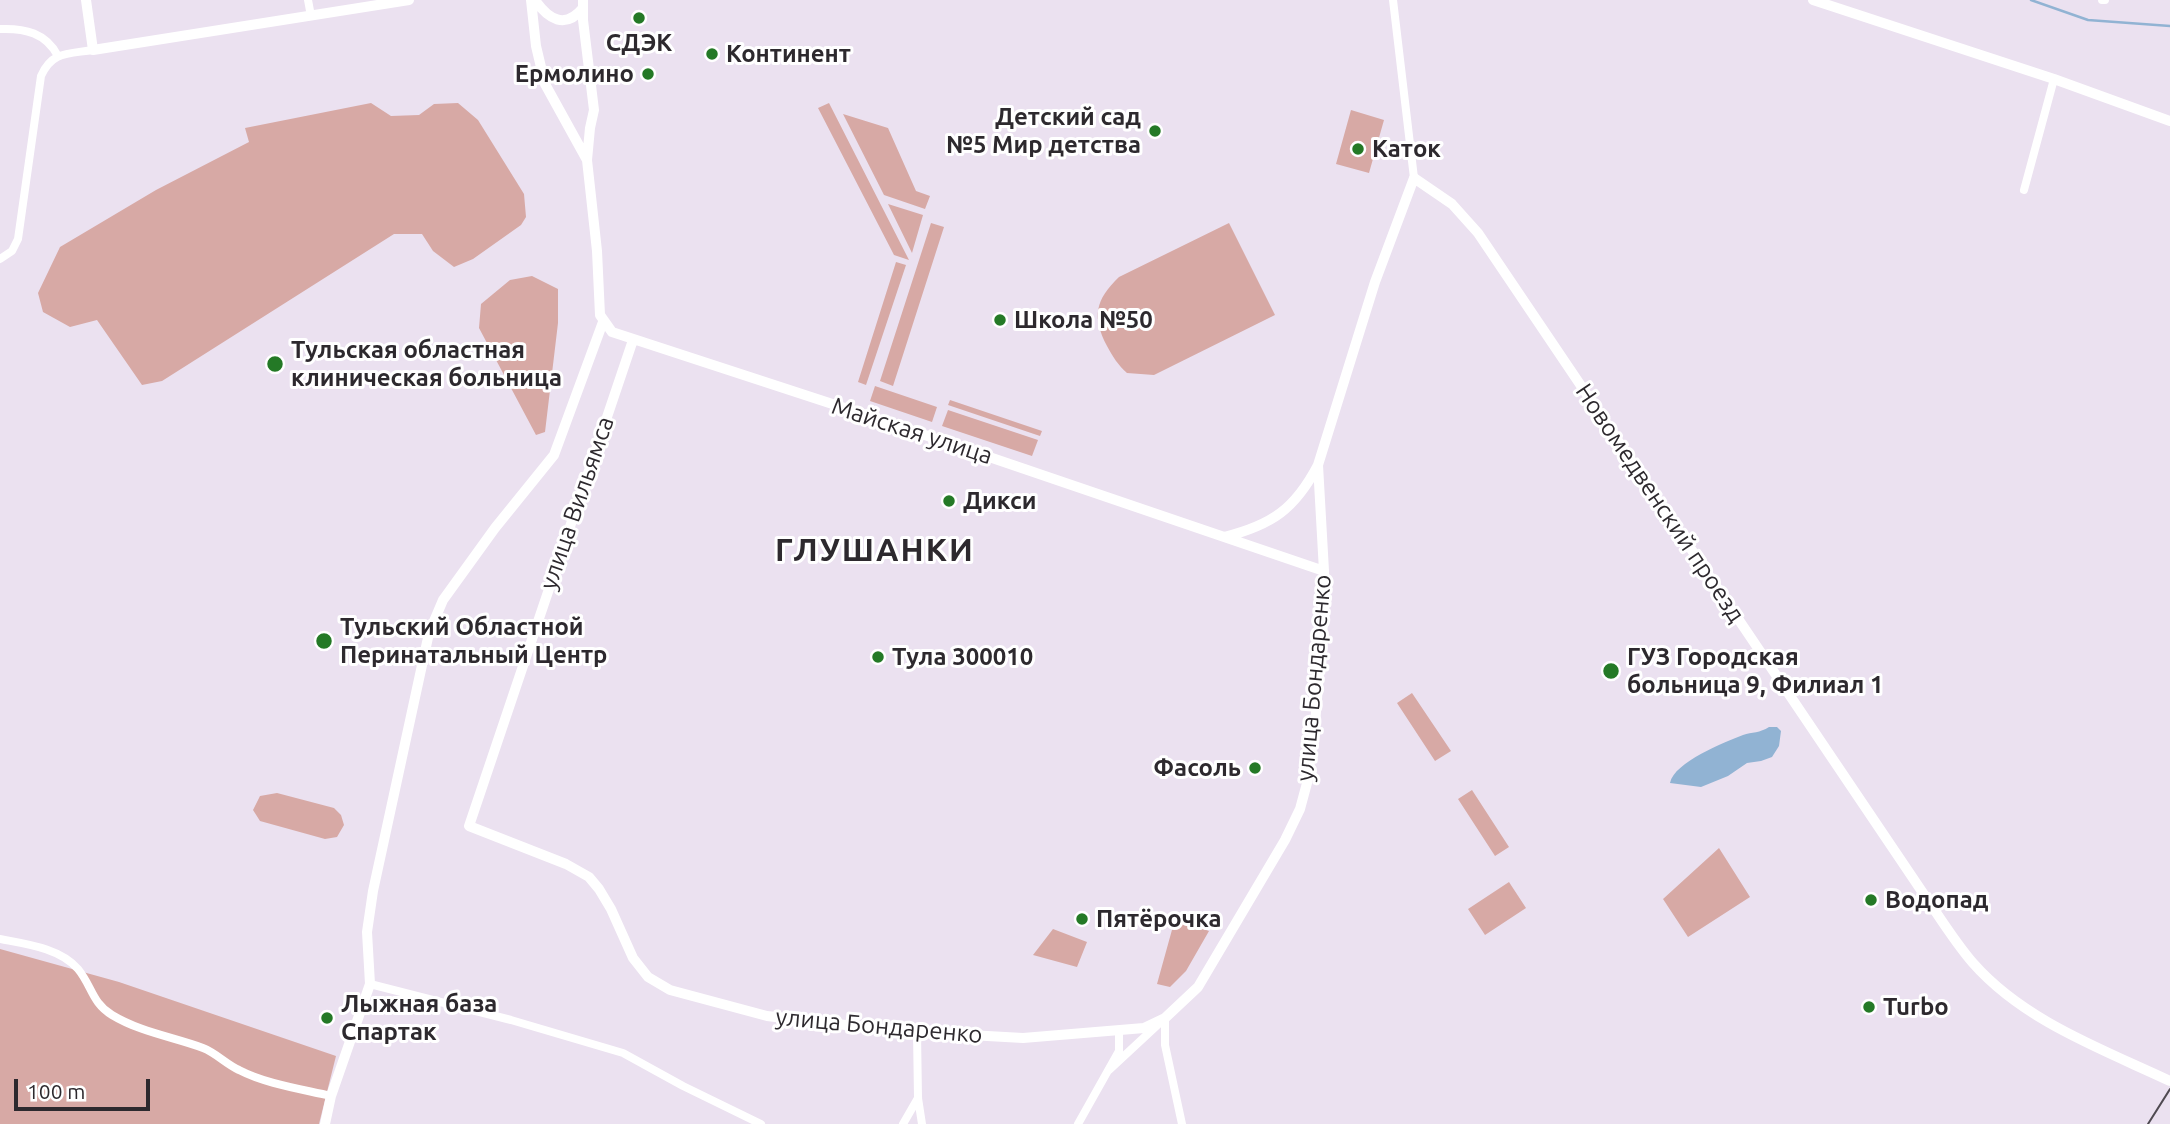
<!DOCTYPE html>
<meta charset="utf-8">
<style>
body{margin:0}
#map{position:relative;width:2170px;height:1124px;overflow:hidden;background:#ebe1f0;font-family:Ubuntu,sans-serif}
canvas{display:block}
.scale{position:absolute;left:14px;top:1079px;width:136px;height:32px;box-sizing:border-box;border:4px solid #2d292e;border-top:0;padding-left:9px;font-size:21px;line-height:24px;white-space:nowrap;color:#2d292e;-webkit-text-stroke:5px #fff;paint-order:stroke}
</style>
<div id="map">
<canvas width="2170" height="1124"></canvas>
<div class="scale">100 m</div>
</div>
<script>
const ctx = document.querySelector('canvas').getContext('2d');
ctx.lineJoin = 'round';
function fill(path, color) { ctx.fillStyle = color; ctx.fill(path, 'evenodd'); }
function trace(path, color, width, dash) { ctx.strokeStyle = color; ctx.lineWidth = width; ctx.lineCap = dash ? 'butt' : 'round'; ctx.setLineDash(dash || []); ctx.stroke(path); }
function drawText(font, color, halo, rows, align = 'center') {
  ctx.font = font + ' Ubuntu,sans-serif'; ctx.lineWidth = 6; ctx.setLineDash([]); ctx.textBaseline = 'middle'; ctx.strokeStyle = halo; ctx.fillStyle = color; for (const [text, x, y, turn = 0] of rows) {
    ctx.save(); ctx.translate(x, y); ctx.rotate((+turn || 0) * Math.PI / 180); ctx.textAlign = isNaN(turn) ? turn : align; if (halo) ctx.strokeText(text, 0, 0); ctx.fillText(text, 0, 0); ctx.restore();
  }
}
fill(new Path2D(`
 M371 103 391 116 419 115 434 104 458 103 478 120 524 194 526 217 521 225 473 259 454 267 433 251 422 234H394L162 381 142 385 97 320 70 327 43 312 38 293 60 247 156 190 249 142 245 128Z
 M829 103 909 260 894 255 818 108Z
 M1351 110 1384 120 1369 173 1336 164Z
 M843 114 888 128 916 191 930 196 925 209 884 195Z
 M888 204 923 215 912 253Z
 M931 223 944 227 893 386 880 381Z
 M1229 223 1275 315 1154 375 1127 373C1118 365 1113 357 1107 346 1092 317 1095 300 1119 277Z
 M896 262 906 265 866 385 858 382Z
 M532 276 558 289V323L545 432 536 435 479 328 481 304 510 280Z
 M875 386 937 407 932 422 870 401Z
 M950 400 1042 431 1040 436 948 405Z
 M948 410 1038 440 1032 456 942 426Z
 M1412 693 1451 751 1435 761 1397 703Z
 M1472 790 1509 847 1495 856 1458 799Z
 M277 793 334 808 341 815 344 825 337 837 325 839 260 821 253 810 260 796Z
 M1719 848 1750 897 1688 937 1663 899Z
 M1509 882 1526 908 1485 935 1468 909Z
 M1175 919 1209 931 1186 971 1170 987 1157 984Z
 M1053 929 1087 942 1077 967 1033 955Z
 M0 949 119 982 336 1056 319 1124H0Z`), '#d7a9a5');
fill(new Path2D(`
 M1769 727H1777L1781 731 1779 746 1772 757 1761 761 1747 763 1728 776 1701 787 1670 783C1674 762 1725 742 1743 735 1752 732 1760 733 1769 727Z`), '#91b3d3');
trace(new Path2D(`
 M2031 0 2088 20 2170 26`), '#91b3d3', 2.5);
trace(new Path2D(`
 M308 0 311 16
 M1393 0 1414 178
 M2102 0H2105
 M0 29C25 28 46 33 58 56
 M2024 190 2054 79
 M0 259 12 251 18 239 41 76C52 51 68 54 93 50
 M0 939C26 944 60 948 78 969 92 986 92 1003 112 1015 140 1032 173 1037 203 1048 216 1053 226 1064 239 1070 266 1084 301 1089 331 1096
 M370 984 511 1020 623 1053 683 1086 761 1124
 M917 1032 918 1098 922 1124
 M1109 1070 1165 1018V1045L1182 1124
 M903 1124 918 1098
 M1078 1124 1119 1051V1030`), '#fff', 8);
trace(new Path2D(`
 M86 0 93 50 409 0
 M531 0 536 46 545 84 587 160
 M535 0C548 19 565 30 583 8
 M583 0V20L594 110 590 128 587 160 597 251 600 315 612 332 863 414 1324 571
 M1813 0 2054 79 2170 121
 M633 340 469 826 566 864 589 877 599 889 611 909 633 958 648 977 670 990 767 1016 898 1031 1023 1038 1144 1028 1165 1018 1198 987 1285 840 1300 809 1307 783 1315 724 1324 609V571L1318 465 1375 282 1414 178 1452 204 1478 233 1923 893C1939 916 1954 941 1973 963 2024 1021 2102 1049 2170 1081
 M1224 537C1272 525 1295 509 1318 465
 M325 1124 331 1096 370 984 367 932 373 891 429 633 443 600 495 528 554 455 603 322`), '#fff', 10);
trace(new Path2D(`
 M2148 1124 2170 1089`), '#4f4a51', 2);
for (const [x, y, r, color] of [
 [639,18,7,"#247926"],
 [712,54,7,"#247926"],
 [648,74,7,"#247926"],
 [1155,131,7,"#247926"],
 [1358,149,7,"#247926"],
 [1000,320,7,"#247926"],
 [275,364,9,"#247926"],
 [949,501,7,"#247926"],
 [324,641,9,"#247926"],
 [878,657,7,"#247926"],
 [1611,671,9,"#247926"],
 [1255,768,7,"#247926"],
 [1871,900,7,"#247926"],
 [1082,919,7,"#247926"],
 [1869,1007,7,"#247926"],
 [327,1018,7,"#247926"]
]) { const dot = new Path2D(); dot.arc(x, y, r, 0, 2 * Math.PI); ctx.fillStyle = color; ctx.fill(dot); trace(dot, '#fff', 2.5); }
drawText('bold 24px', '#2d292e', '#fff', [
 ["СДЭК",639,43,"center"],
 ["Континент",726,54],
 ["Ермолино",634,74,"right"],
 ["Детский сад",1141,117,"right"],
 ["№5 Мир детства",1141,145,"right"],
 ["Каток",1372,149],
 ["Школа №50",1014,320],
 ["Тульская областная",291,350],
 ["клиническая больница",291,378],
 ["Дикси",963,501],
 ["Тульский Областной",340,627],
 ["Перинатальный Центр",340,655],
 ["Тула 300010",892,657],
 ["ГУЗ Городская",1627,657],
 ["больница 9, Филиал 1",1627,685],
 ["Фасоль",1241,768,"right"],
 ["Водопад",1885,900],
 ["Пятёрочка",1096,919],
 ["Лыжная база",341,1004],
 ["Спартак",341,1032],
 ["Turbo",1883,1007]
], 'left');
drawText('24px', '#2d292e', '#fff', [
 ["Майская улица",912,431,18],
 ["улица Вильямса",577,503,-71],
 ["Новомедвенский проезд",1660,503,56],
 ["улица Бондаренко",1314,678,-85],
 ["улица Бондаренко",879,1026,5]
]);
ctx.letterSpacing = '2px';
drawText('bold 32px', '#2d292e', '#fff', [
 ["ГЛУШАНКИ",875,550]
]);
ctx.letterSpacing = '0px';
</script>
